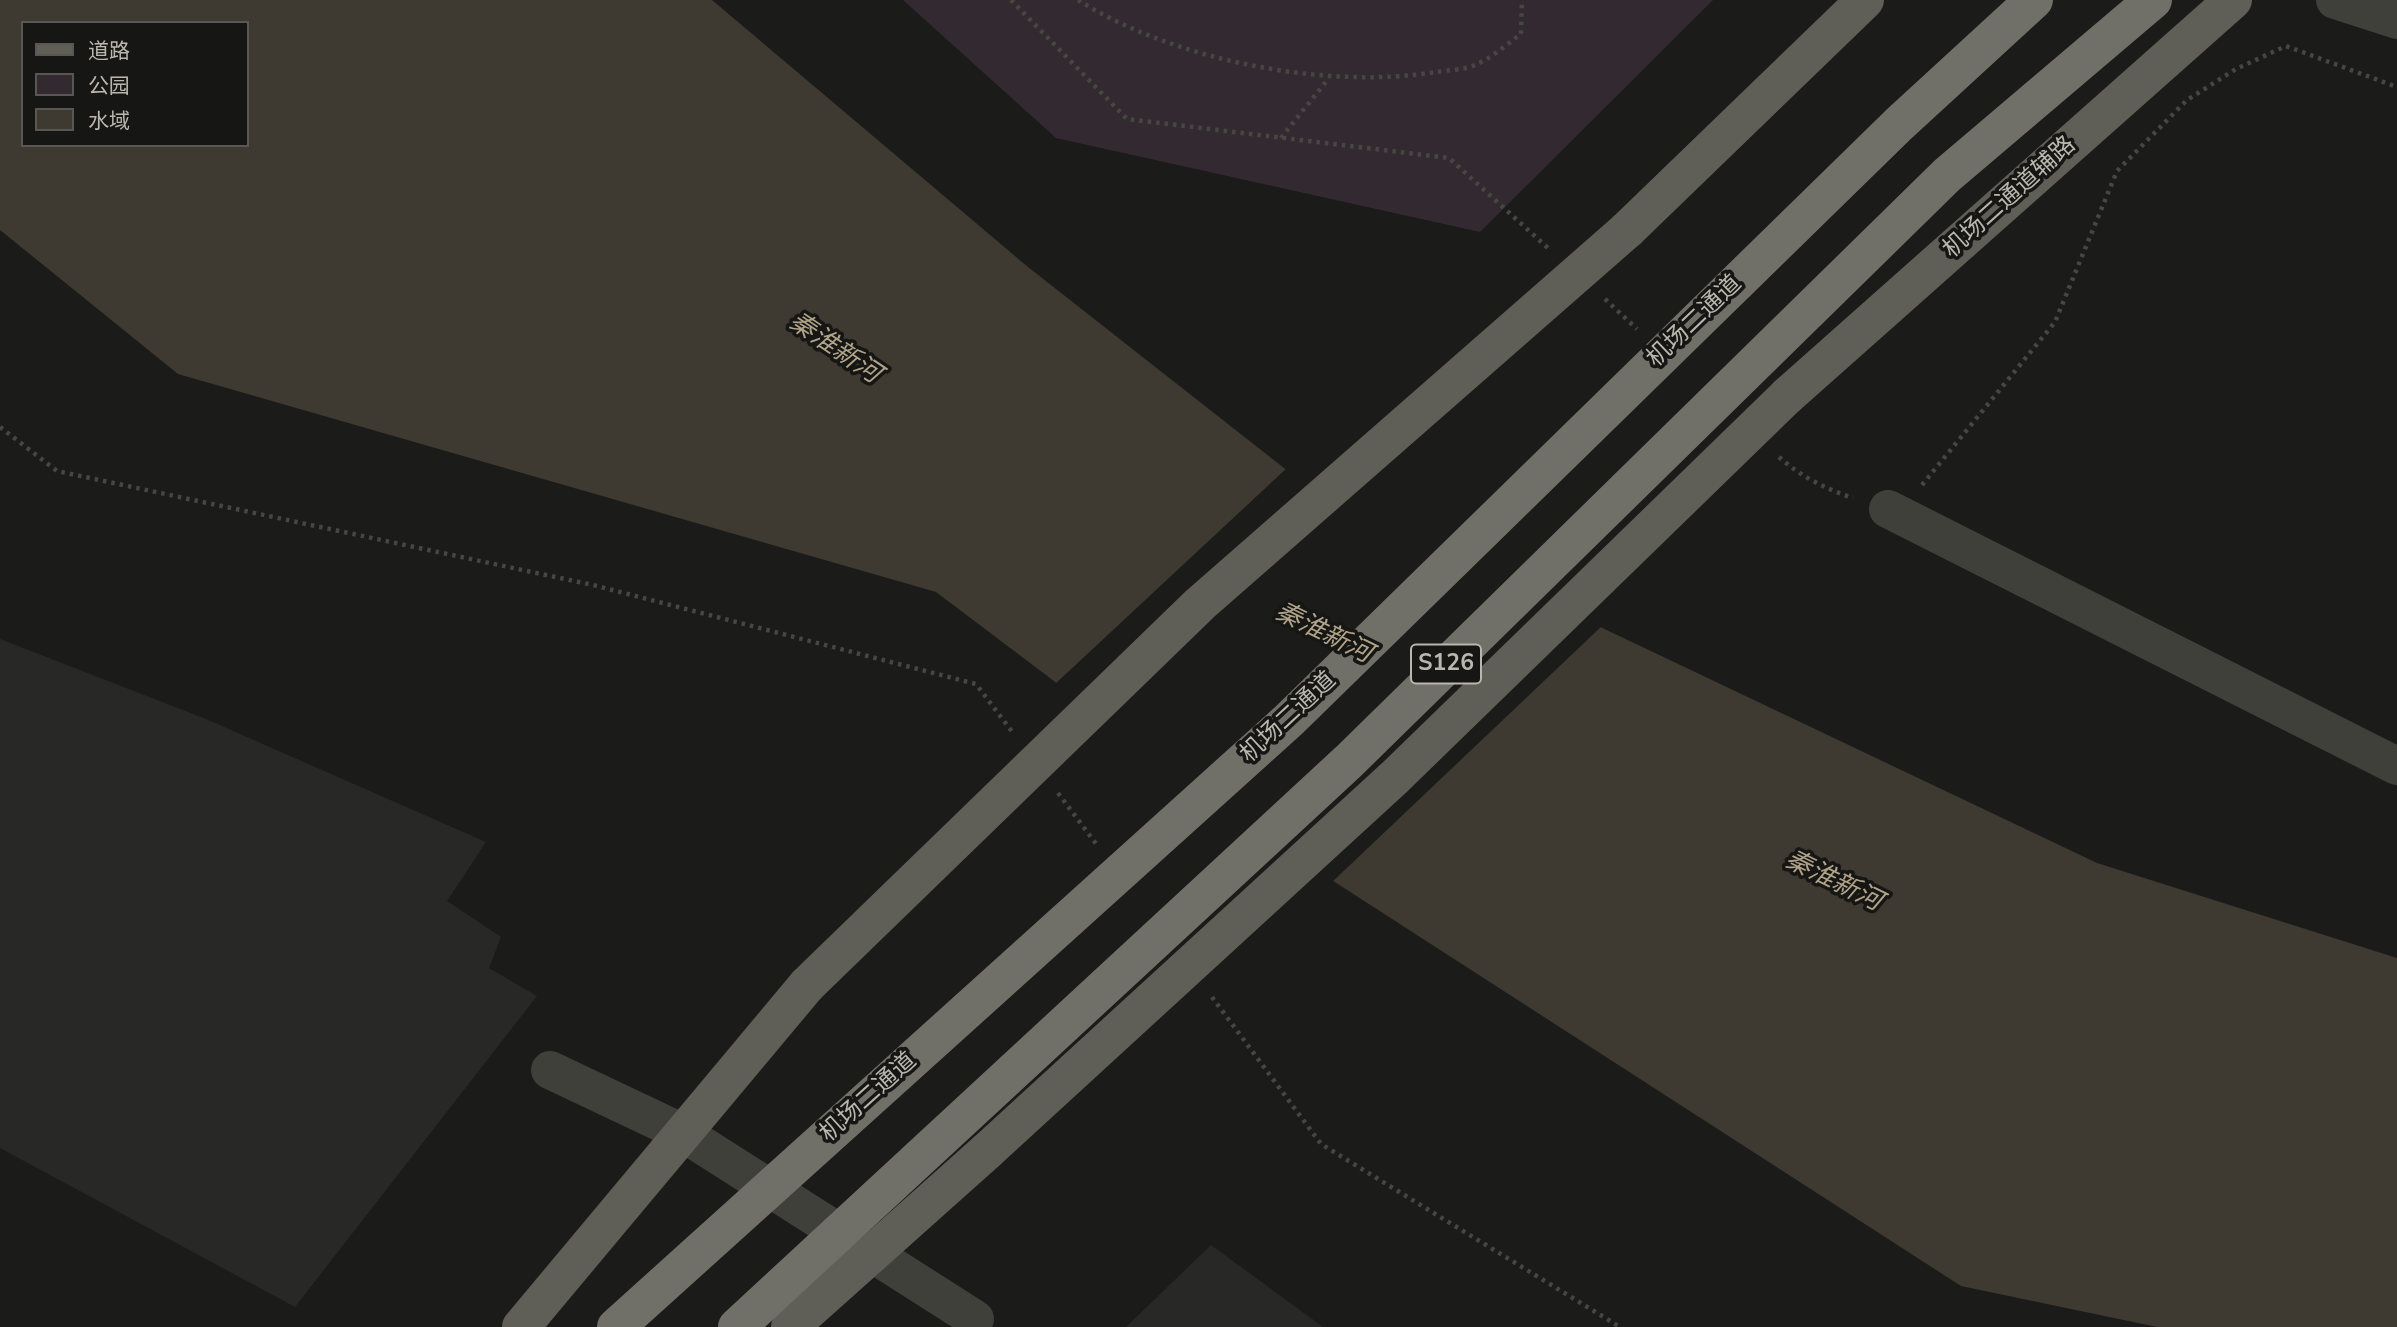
<!DOCTYPE html>
<meta charset="utf-8">
<style>
body{margin:0}
#map{position:relative;width:2397px;height:1327px;overflow:hidden;background:#1b1b1a;font-family:"Nunito Sans","Noto Sans SC",sans-serif}
canvas{display:block}
.legend{position:absolute;left:21px;top:21px;width:228px;height:126px;box-sizing:border-box;background:#161615;border:2px solid #585752;margin:0;padding:9px 12px;list-style:none;font-size:21px;color:#bab8ae}
.legend li{display:flex;align-items:center;gap:14px;height:35px}
.legend b{width:35px;border:2px solid #585752}
</style>
<div id="map">
<canvas width="2397" height="1327"></canvas>
<ul class="legend">
<li><b style="height:9px;background:#5f5f57"></b>道路</li>
<li><b style="height:19px;background:#322a30"></b>公园</li>
<li><b style="height:19px;background:#3e3a31"></b>水域</li>
</ul>
</div>
<script>
const ctx = document.querySelector('canvas').getContext('2d');
ctx.lineJoin = 'round';
function fill(path, color) { ctx.fillStyle = color; ctx.fill(path, 'evenodd'); }
function trace(path, color, width, dash) { ctx.strokeStyle = color; ctx.lineWidth = width; ctx.lineCap = dash ? 'butt' : 'round'; ctx.setLineDash(dash || []); ctx.stroke(path); }
function drawText(font, color, halo, rows, align = 'center') {
  ctx.font = font + ' "Nunito Sans","Noto Sans SC",sans-serif'; ctx.lineWidth = 7; ctx.setLineDash([]); ctx.textBaseline = 'middle'; ctx.strokeStyle = halo; ctx.fillStyle = color; for (const [text, x, y, turn = 0] of rows) {
    ctx.save(); ctx.translate(x, y); ctx.rotate((+turn || 0) * Math.PI / 180); ctx.textAlign = isNaN(turn) ? turn : align; if (halo) ctx.strokeText(text, 0, 0); ctx.fillText(text, 0, 0); ctx.restore();
  }
}
fill(new Path2D(`
 M0 639 206 719 486 842 447 901 501 937 489 968 537 996 295 1307 0 1148Z
 M1211 1245 1323 1327H1126Z`), '#282826');
fill(new Path2D(`
 M903 0H1713L1480 232 1056 138Z`), '#322a30');
fill(new Path2D(`
 M0 0H712L1028 267 1312 490 2097 863 2397 958V1327H2157L1961 1286 1234 817 936 592 178 374 0 230ZM23 23H247V145H23Z`), '#3e3a31');
fill(new Path2D(`
 M1288 467 1314 487 1603 625 1330 884 1231 820 1054 685Z`), '#1b1b1a');
trace(new Path2D(`
 M1011 0 1127 119 1449 158 1549 249
 M1078 0C1173 60 1325 90 1436 72 1448 70 1466 70 1477 64 1493 57 1507 44 1521 34L1522 0
 M1281 138 1329 78
 M1605 299 1637 329
 M0 427 57 471 593 585 976 684 1013 733
 M1779 457C1800 476 1826 489 1853 498
 M1922 485 2055 322 2117 171 2187 100 2236 69 2286 46 2397 87
 M1058 793 1097 845
 M1212 997 1321 1144 1620 1327`), '#474741', 4.5, [3.5, 5]);
trace(new Path2D(`
 M2335 0 2397 20
 M1888 509 2397 766
 M550 1070 683 1133 975 1319`), '#40403b', 38);
trace(new Path2D(`
 M1627 230 1865 0
 M1787 396 2233 0
 M521 1327 807 985
 M790 1327 987 1151`), '#5f5f57', 38);
trace(new Path2D(`
 M807 985 1200 604 1627 230
 M987 1151 1395 777 1787 396`), '#5f5f57', 38);
trace(new Path2D(`
 M616 1327 1289 720 1899 124 2034 0
 M737 1327 1349 761 1947 175 2153 0`), '#717068', 38);
for (const [x, y, w] of [
 [1446,664,70]
]) { const box = new Path2D(); box.roundRect(x - w / 2, y - 19.5, w, 39, 5); ctx.fillStyle = '#161615'; ctx.fill(box); trace(box, '#bab8ae', 2); }
drawText('bold 23px', '#bab8ae', null, [
 ["S126",1446,664]
]);
drawText('24px', '#bab8ae', '#161615', [
 ["机场二通道辅路",2010,198,-42],
 ["机场二通道",1695,322,-44],
 ["机场二通道",1289,718,-43],
 ["机场二通道",869,1098,-42]
]);
drawText('italic 26px', '#b0a389', '#161615', [
 ["秦淮新河",834,349,34],
 ["秦淮新河",1323,634,26],
 ["秦淮新河",1833,882,26]
]);
</script>
